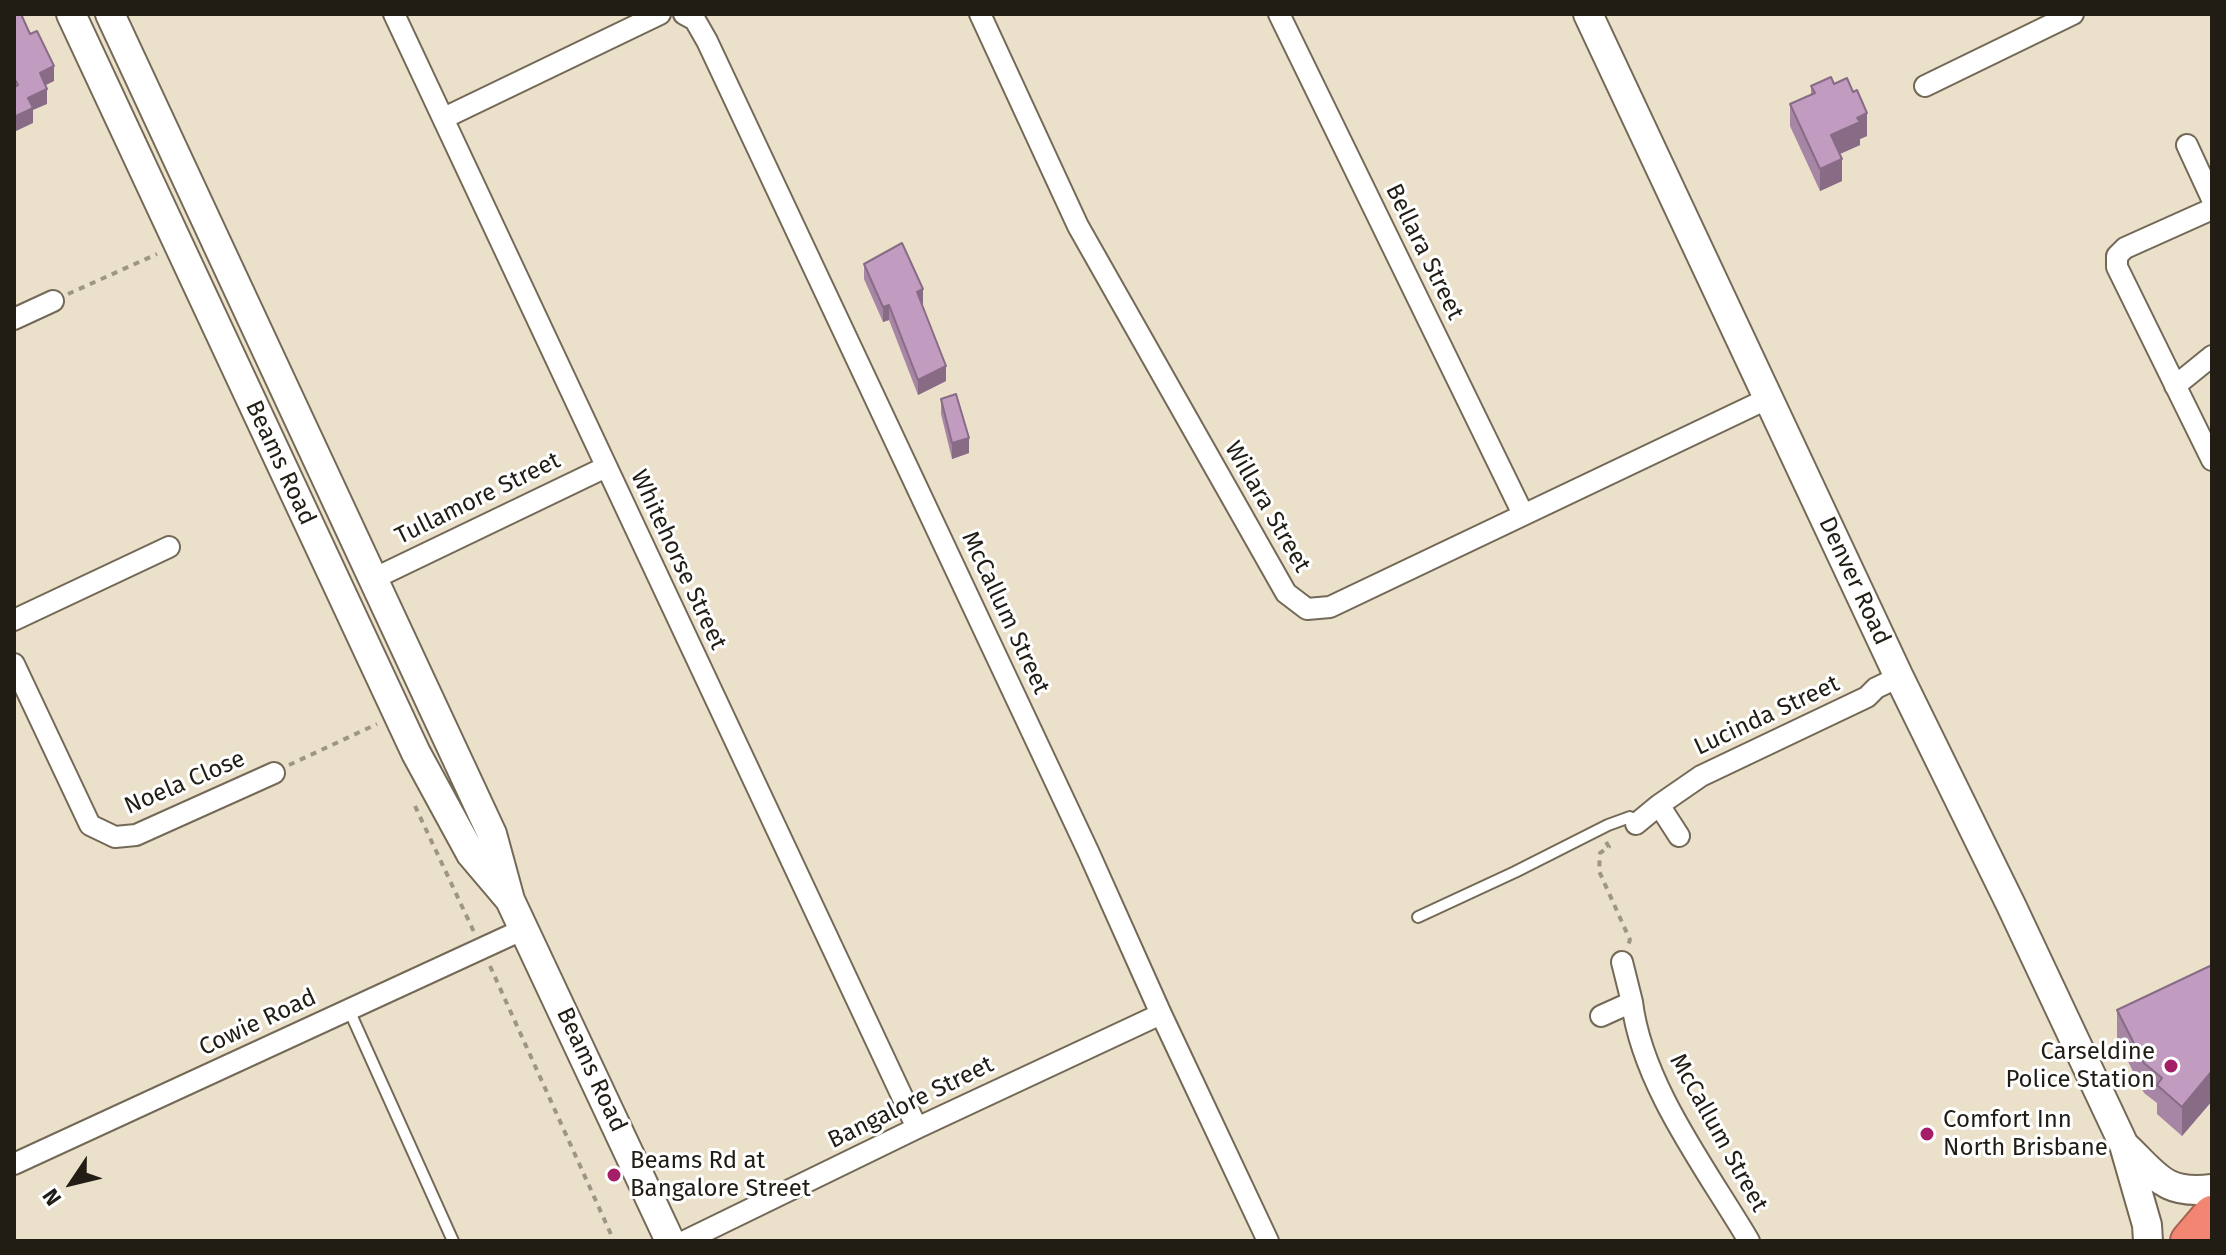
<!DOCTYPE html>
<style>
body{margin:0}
#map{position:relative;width:2226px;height:1255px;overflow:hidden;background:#ebe0ca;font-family:"Fira Sans",sans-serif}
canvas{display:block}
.frame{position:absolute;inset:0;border:16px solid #211d15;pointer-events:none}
.north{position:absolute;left:32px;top:1143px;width:80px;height:80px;-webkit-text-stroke:6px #fff;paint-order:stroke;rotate:235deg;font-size:22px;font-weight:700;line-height:32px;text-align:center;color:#211d15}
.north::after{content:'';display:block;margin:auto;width:28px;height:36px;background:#211d15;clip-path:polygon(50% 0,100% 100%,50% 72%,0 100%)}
</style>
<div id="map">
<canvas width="2226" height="1255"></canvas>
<div class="frame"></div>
<div class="north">N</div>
</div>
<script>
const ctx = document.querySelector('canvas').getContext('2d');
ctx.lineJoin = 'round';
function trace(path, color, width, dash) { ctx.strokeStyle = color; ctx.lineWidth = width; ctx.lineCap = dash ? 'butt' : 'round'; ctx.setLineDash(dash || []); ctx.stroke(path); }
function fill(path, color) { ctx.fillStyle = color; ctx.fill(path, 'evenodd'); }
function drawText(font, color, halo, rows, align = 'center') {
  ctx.font = font + ' "Fira Sans",sans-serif'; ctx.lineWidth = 6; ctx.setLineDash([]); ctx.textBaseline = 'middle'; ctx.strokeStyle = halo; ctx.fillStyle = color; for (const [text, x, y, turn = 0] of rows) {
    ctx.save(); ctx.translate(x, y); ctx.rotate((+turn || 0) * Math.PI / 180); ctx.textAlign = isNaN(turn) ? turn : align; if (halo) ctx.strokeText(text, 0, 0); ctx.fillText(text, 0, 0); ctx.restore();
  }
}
const lane = new Path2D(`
 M1418 917 1515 872 1608 825 1630 817 1636 824
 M349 1010 453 1241`);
const street = new Path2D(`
 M394 14 917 1128
 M684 14 695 20 707 41 1088 851 1161 1014 1268 1241
 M980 14 1078 226 1286 593 1307 609 1330 607 1769 398
 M1279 14 1523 514
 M1925 86 2073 14
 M444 118 660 14
 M2187 145 2212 199
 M2212 209 2125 248 2117 256V267L2212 460
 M14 319 53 301
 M2175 386 2212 356
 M373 579 606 467
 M14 620 169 547
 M14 664 90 825 115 837 136 835 274 773
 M1659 805 1701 776 1867 697 1876 688 1899 677
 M1636 824 1659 805 1679 836
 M1632 1002C1642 1085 1707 1170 1749 1241
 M1601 1016 1632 1002 1622 962
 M14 1164 524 929
 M685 1241 917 1128 1161 1014`);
const secondary = new Path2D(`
 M71 14 416 753 471 854 510 900
 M110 14 492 834 510 900 670 1241
 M1588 14 1899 677 2011 905 2124 1145 2147 1225 2148 1241
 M2125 1146C2157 1176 2164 1195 2212 1189`);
const highway = new Path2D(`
 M2189 1241 2212 1214`);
trace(lane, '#736956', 14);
trace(street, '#736956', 24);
trace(secondary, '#736956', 32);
trace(highway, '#a96152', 40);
trace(new Path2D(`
 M68 294 157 254
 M289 765 377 724
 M415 806 474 932
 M1606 842 1609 847 1600 853 1599 871 1630 940 1628 945
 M490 966 614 1241`), '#9e9685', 4, [6, 6]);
trace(lane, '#fff', 10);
trace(street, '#fff', 20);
trace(secondary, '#fff', 28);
trace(highway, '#f28673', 36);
fill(new Path2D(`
 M1834 84 1867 136 1860 139V145L1839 154 1842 181 1820 191 1790 126V104L1811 94V86Z
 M864 264 923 304 922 305 946 381 918 395 889 320 883 322 864 279Z
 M941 399 969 453 952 459 941 414Z
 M2212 965V1101L2182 1136 2157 1114V1103L2144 1093 2117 1040V1010Z`), '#a785a5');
fill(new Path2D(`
 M54 66V81L40 88V73Z
 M47 89V104L33 110V123L14 132V117L28 98Z
 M1867 113V136L1860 139V145L1831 158V135L1857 118Z
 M1842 159V181L1820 191V169Z
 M923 289V304L917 307V292Z
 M889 305V320L883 322V307Z
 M946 366V381L918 395V380Z
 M969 438V453L952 459V443Z
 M2212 1071V1101L2182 1136V1107Z`), '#886c86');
const building = new Path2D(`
 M14 14H21L30 34 37 31 54 66 40 73 47 89 28 98 33 108 14 117V87L18 85 14 78Z
 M1831 77 1834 84 1847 78 1853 92 1857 90 1867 113 1857 118 1860 122 1831 135 1842 159 1820 169 1790 104 1815 93 1811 86Z
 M902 243 923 289 917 292 946 366 918 380 889 305 883 307 864 264Z
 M956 394 969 438 952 443 941 399Z
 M2212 965V1071L2182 1107 2157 1085 2162 1078 2144 1063 2117 1010Z`);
fill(building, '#c29bc0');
trace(building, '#886c86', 2);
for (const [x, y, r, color] of [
 [2171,1066,8,"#a41e68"],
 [1927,1134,8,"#a41e68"],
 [614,1175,8,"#a41e68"]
]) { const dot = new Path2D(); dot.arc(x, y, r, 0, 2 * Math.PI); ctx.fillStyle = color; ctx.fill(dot); trace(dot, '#fff', 3); }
drawText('24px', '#211d15', '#fff', [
 ["Bellara Street",1424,252,64],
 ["Beams Road",280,463,65],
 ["Tullamore Street",478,499,-26],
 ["Willara Street",1267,507,60],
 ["Whitehorse Street",678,560,65],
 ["Denver Road",1854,581,65],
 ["McCallum Street",1005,613,65],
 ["Lucinda Street",1767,716,-25],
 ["Noela Close",185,783,-23],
 ["Cowie Road",258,1023,-25],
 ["Beams Road",591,1070,65],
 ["Bangalore Street",911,1103,-26],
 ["McCallum Street",1718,1133,61]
]);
drawText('24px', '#211d15', '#fff', [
 ["Carseldine",2155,1052,"right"],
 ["Police Station",2155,1080,"right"],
 ["Comfort Inn",1943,1120],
 ["North Brisbane",1943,1148],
 ["Beams Rd at",630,1161],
 ["Bangalore Street",630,1189]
], 'left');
</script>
